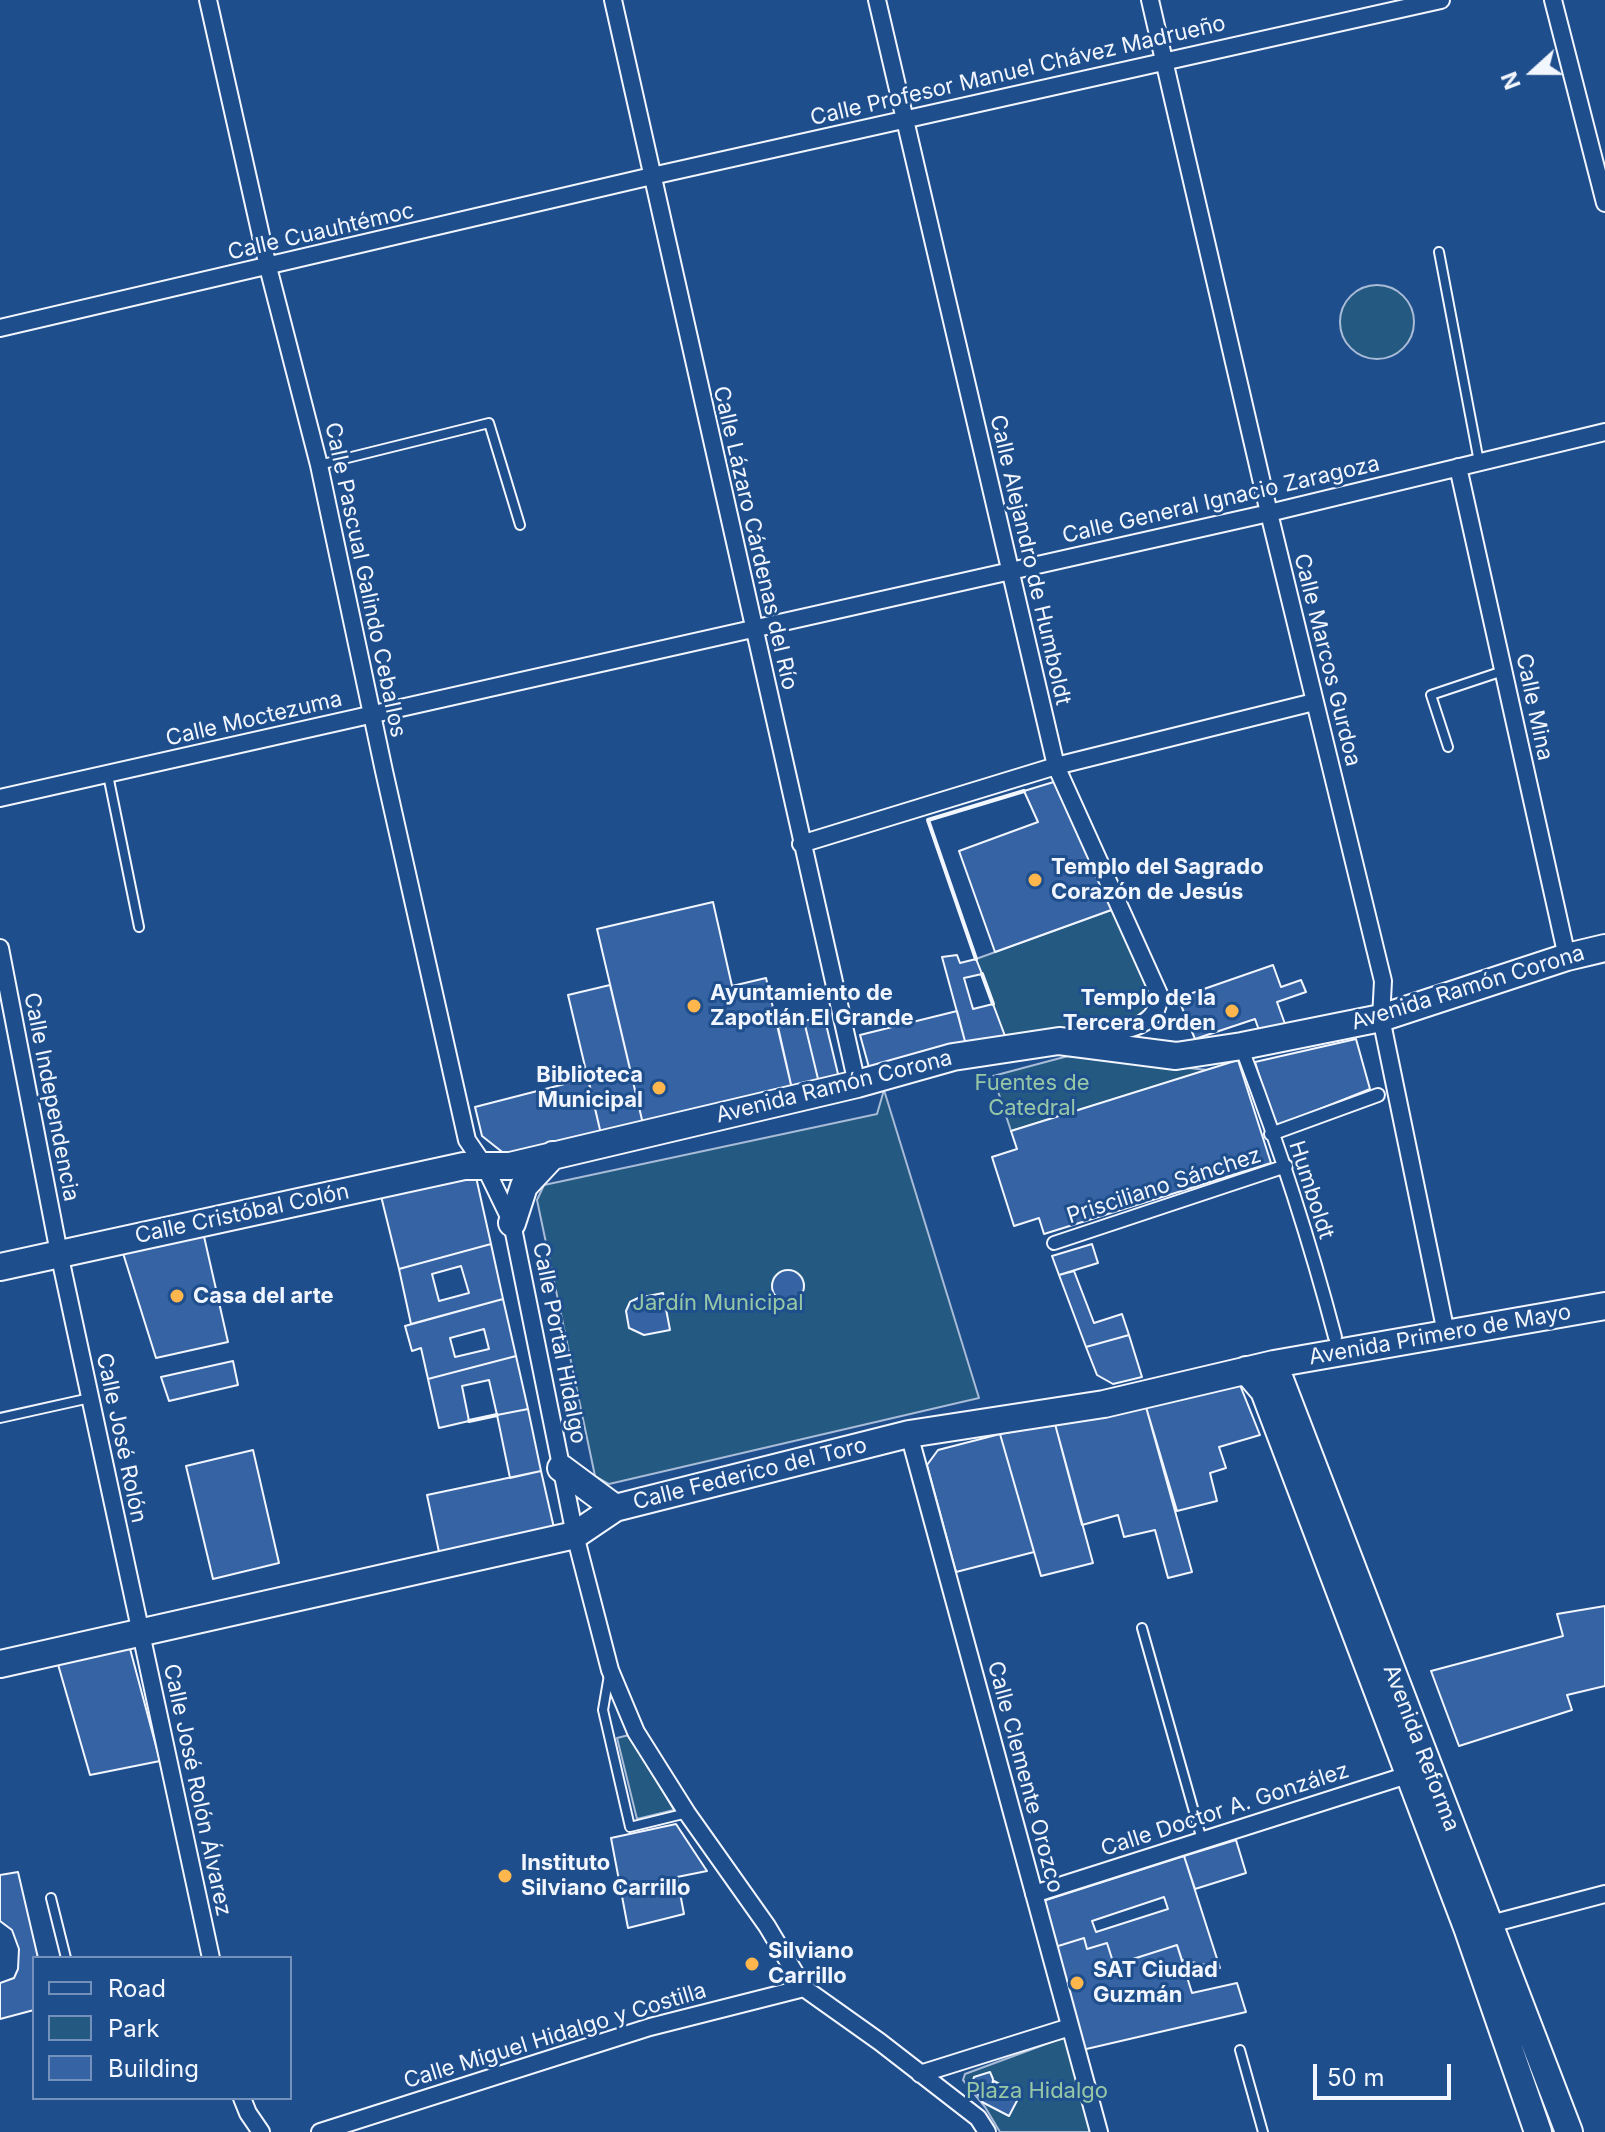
<!DOCTYPE html>
<meta charset="utf-8">
<style>
body{margin:0}
#map{position:relative;width:1605px;height:2132px;overflow:hidden;background:#1f4e8c;font-family:Inter,sans-serif}
canvas{display:block}
.legend{position:absolute;left:32px;top:1956px;width:260px;height:144px;box-sizing:border-box;background:#1f4e8c;border:2px solid #7391ba;margin:0;padding:10px 14px;list-style:none;font-size:24px;color:#f2f6ff}
.legend li{display:flex;align-items:center;gap:16px;height:40px}
.legend b{width:40px;border:2px solid #7391ba}
.north{position:absolute;left:1493px;top:32px;width:80px;height:80px;-webkit-text-stroke:6px #1f4e8c;paint-order:stroke;rotate:249deg;font-size:22px;font-weight:700;line-height:32px;text-align:center;color:#f2f6ff}
.north::after{content:'';display:block;margin:auto;width:28px;height:36px;background:#f2f6ff;clip-path:polygon(50% 0,100% 100%,50% 72%,0 100%)}
.scale{position:absolute;left:1313px;top:2064px;width:138px;height:36px;box-sizing:border-box;border:4px solid #f2f6ff;border-top:0;padding-left:10px;font-size:24px;line-height:28px;white-space:nowrap;color:#f2f6ff;-webkit-text-stroke:6px #1f4e8c;paint-order:stroke}
</style>
<div id="map">
<canvas width="1605" height="2132"></canvas>
<ul class="legend">
<li><b style="height:10px;background:#1f4e8c"></b>Road</li>
<li><b style="height:22px;background:#245a82"></b>Park</li>
<li><b style="height:22px;background:#3563a3"></b>Building</li>
</ul>
<div class="north">N</div>
<div class="scale">50 m</div>
</div>
<script>
const ctx = document.querySelector('canvas').getContext('2d');
ctx.lineJoin = 'round';
function fill(path, color) { ctx.fillStyle = color; ctx.fill(path, 'evenodd'); }
function trace(path, color, width, dash) { ctx.strokeStyle = color; ctx.lineWidth = width; ctx.lineCap = dash ? 'butt' : 'round'; ctx.setLineDash(dash || []); ctx.stroke(path); }
function drawText(font, color, halo, rows, align = 'center') {
  ctx.font = font + ' Inter,sans-serif'; ctx.lineWidth = 6; ctx.setLineDash([]); ctx.textBaseline = 'middle'; ctx.strokeStyle = halo; ctx.fillStyle = color; for (const [text, x, y, turn = 0] of rows) {
    ctx.save(); ctx.translate(x, y); ctx.rotate((+turn || 0) * Math.PI / 180); ctx.textAlign = isNaN(turn) ? turn : align; if (halo) ctx.strokeText(text, 0, 0); ctx.fillText(text, 0, 0); ctx.restore();
  }
}
const green = new Path2D(`
 M1340 322a37 37 0 1 1 74 0a37 37 0 1 1-74 0Z
 M1114 909 1151 994 1149 1007 1133 1019 1007 1043 976 959Z
 M1068 1056 1208 1070 1011 1131 993 1076Z
 M884 1090 979 1398 609 1484 595 1476 537 1200 544 1185 877 1114Z
 M629 1735 674 1810 637 1819 617 1738Z
 M1065 2037 1092 2132H1000L985 2107 963 2080 965 2074Z`);
fill(green, '#245a82');
trace(green, '#a8bbd7', 2);
const building = new Path2D(`
 M1057 781 1114 909 995 952 959 851 1038 822 1024 791Z
 M713 902 732 986 766 978 792 1089 643 1124 597 929Z
 M957 955 960 963 976 959 982 974 964 978 973 1009 993 1004 1005 1036 966 1045 942 957Z
 M1273 965 1281 987 1301 980 1306 992 1277 1002 1285 1024 1260 1033 1255 1019 1195 1039 1178 998Z
 M610 985 643 1124 601 1134 568 995Z
 M957 1011 966 1045 870 1071 860 1035Z
 M824 1016 839 1078 819 1083 804 1021Z
 M804 1021 819 1083 792 1089 778 1027Z
 M1356 1039 1370 1089 1275 1127 1255 1062Z
 M1238 1060 1271 1163 1044 1234 1039 1218 1014 1226 992 1157 1017 1149 1011 1131Z
 M588 1078 601 1134 506 1155 482 1136 475 1107Z
 M476 1177 491 1244 399 1269 381 1196Z
 M203 1232 228 1342 156 1358 122 1250Z
 M491 1244 503 1299 411 1324 399 1269ZM461 1266 469 1293 439 1301 432 1274Z
 M1092 1244 1098 1263 1059 1275 1052 1256Z
 M772 1286a16 16 0 1 1 32 0a16 16 0 1 1-32 0Z
 M1074 1271 1094 1323 1122 1314 1129 1335 1086 1347 1059 1275Z
 M663 1293 670 1330 644 1335 629 1328 626 1311 630 1302 638 1298Z
 M503 1299 516 1356 428 1379 421 1348 412 1351 405 1326ZM484 1329 489 1349 455 1357 450 1338Z
 M1129 1335 1142 1377 1113 1384 1097 1375 1086 1347Z
 M516 1356 528 1409 497 1415 489 1380 462 1386 469 1421 439 1428 428 1379Z
 M233 1361 238 1385 169 1401 161 1377Z
 M1240 1385 1260 1435 1219 1447 1226 1468 1210 1473 1217 1501 1177 1511 1146 1407Z
 M1146 1407 1192 1572 1168 1578 1155 1530 1124 1537 1118 1515 1082 1525 1055 1424Z
 M528 1409 541 1471 510 1478 497 1415Z
 M1055 1424 1093 1563 1041 1576 1000 1434Z
 M1000 1434 1034 1552 956 1572 927 1465 938 1450Z
 M253 1450 279 1563 213 1579 186 1466Z
 M541 1471 554 1528 439 1552 427 1495Z
 M1605 1606V1686L1567 1695 1572 1710 1459 1746 1431 1671 1563 1636 1557 1614Z
 M129 1645 160 1761 90 1775 57 1661Z
 M676 1824 707 1871 677 1877 684 1914 628 1928 611 1838Z
 M1236 1840 1246 1873 1195 1889 1184 1856Z
 M1184 1856 1220 1968 1182 1960 1177 1945 1114 1965 1107 1943 1087 1949 1084 1938 1055 1947 1043 1901ZM1164 1897 1168 1909 1096 1932 1092 1921Z
 M18 1872 38 1958H34V2010L0 2019V1983L14 1978 18 1969 19 1949 12 1930 0 1921V1875Z
 M1084 1938 1087 1949 1107 1943 1114 1965 1177 1945 1192 1993 1237 1983 1246 2012 1082 2050 1055 1947Z
 M990 2072 993 2079 992 2088 981 2098 971 2087 974 2077Z
 M994 2081 1020 2095 1009 2116 982 2102Z`);
fill(building, '#3563a3');
trace(building, '#f2f6ff', 2);
const service = new Path2D(`
 M1439 252 1479 462
 M319 465 489 423 520 525
 M1448 747 1431 695 1503 671
 M108 775 139 927
 M0 1418 90 1398
 M1142 1628 1202 1840
 M609 1675 603 1710 630 1827 687 1813
 M51 1898 66 1958
 M1240 2050 1263 2132`);
const pedestrian = new Path2D(`
 M1245 1057C1280 1149 1310 1242 1335 1337
 M1271 1134 1378 1095
 M1054 1243 1286 1166`);
const minor = new Path2D(`
 M208 0 268 267 319 465 384 771 467 1140 484 1165 512 1223 575 1535 610 1670 636 1732 687 1813 767 1926 804 1988 880 2042 978 2118 987 2132
 M613 0 857 1084
 M877 0 1056 766 1159 994C1160 1034 1109 1031 1080 1037
 M1150 0 1269 513 1383 981 1381 1018 1446 1333
 M1553 0 1605 203
 M0 328 652 176 1441 0
 M1458 467 1567 957
 M0 798 1269 513 1605 432
 M801 844 1056 766 1314 702
 M0 948 59 1253 211 1958
 M909 1434 1099 2132
 M1034 1894 1417 1772
 M1483 1926 1605 1894
 M920 2074 1070 2027
 M242 2098 248 2113 261 2132
 M320 2132 650 2027 804 1988`);
const primary = new Path2D(`
 M512 1223 524 1186 553 1155
 M0 1267 464 1166H510L857 1084 953 1057 1059 1041 1176 1056 1242 1046 1381 1018 1567 957 1605 948
 M1274 1364 1569 2132
 M1246 1370 1264 1391 1468 1930 1538 2132
 M561 1468 615 1508
 M0 1664 575 1535 615 1508 909 1434 1104 1404 1274 1364 1605 1306`);
trace(service, '#f2f6ff', 12);
trace(pedestrian, '#f2f6ff', 16);
trace(minor, '#f2f6ff', 20);
trace(primary, '#f2f6ff', 30);
trace(service, '#1f4e8c', 8);
trace(pedestrian, '#1f4e8c', 12);
trace(minor, '#1f4e8c', 16);
trace(primary, '#1f4e8c', 26);
trace(new Path2D(`
 M976 959 928 820 1024 791
 M982 974 993 1004
 M469 1421 497 1415`), '#f2f6ff', 4);
for (const [x, y, r, color] of [
 [1035,880,8,"#ffb74d"],
 [694,1006,8,"#ffb74d"],
 [1232,1011,8,"#ffb74d"],
 [659,1088,8,"#ffb74d"],
 [177,1296,8,"#ffb74d"],
 [505,1876,8,"#ffb74d"],
 [752,1964,8,"#ffb74d"],
 [1077,1983,8,"#ffb74d"]
]) { const dot = new Path2D(); dot.arc(x, y, r, 0, 2 * Math.PI); ctx.fillStyle = color; ctx.fill(dot); trace(dot, '#1f4e8c', 3); }
drawText('22px', '#f2f6ff', '#1f4e8c', [
 ["Calle Profesor Manuel Chávez Madrueño",1018,71,-13],
 ["Calle Cuauhtémoc",321,232,-13],
 ["Calle General Ignacio Zaragoza",1221,500,-13],
 ["Calle Lázaro Cárdenas del Río",755,538,77],
 ["Calle Alejandro de Humboldt",1030,560,77],
 ["Calle Pascual Galindo Ceballos",365,580,78],
 ["Calle Marcos Gurdoa",1327,660,76],
 ["Calle Mina",1534,707,78],
 ["Calle Moctezuma",254,719,-13],
 ["Avenida Ramón Corona",1468,988,-17],
 ["Avenida Ramón Corona",834,1087,-14],
 ["Calle Independencia",51,1097,79],
 ["Prisciliano Sánchez",1164,1186,-18],
 ["Humboldt",1311,1190,72],
 ["Calle Cristóbal Colón",242,1214,-12],
 ["Avenida Primero de Mayo",1440,1335,-10],
 ["Calle Portal Hidalgo",559,1343,79],
 ["Calle José Rolón",121,1438,78],
 ["Calle Federico del Toro",750,1474,-14],
 ["Avenida Reforma",1421,1748,69],
 ["Calle Clemente Orozco",1025,1777,75],
 ["Calle José Rolón Álvarez",197,1790,78],
 ["Calle Doctor A. González",1225,1810,-18],
 ["Calle Miguel Hidalgo y Costilla",555,2036,-17]
]);
drawText('bold 22px', '#f2f6ff', '#1f4e8c', [
 ["Templo del Sagrado",1051,867],
 ["Corazón de Jesús",1051,892],
 ["Ayuntamiento de",710,993],
 ["Zapotlán El Grande",710,1018],
 ["Templo de la",1216,998,"right"],
 ["Tercera Orden",1216,1023,"right"],
 ["Biblioteca",643,1075,"right"],
 ["Municipal",643,1100,"right"],
 ["Casa del arte",193,1296],
 ["Instituto",521,1863],
 ["Silviano Carrillo",521,1888],
 ["Silviano",768,1951],
 ["Carrillo",768,1976],
 ["SAT Ciudad",1093,1970],
 ["Guzmán",1093,1995]
], 'left');
drawText('22px', '#97c8a6', '#1f4e8c', [
 ["Fuentes de",1032,1083],
 ["Catedral",1032,1108],
 ["Jardín Municipal",718,1303],
 ["Plaza Hidalgo",1037,2091]
]);
</script>
